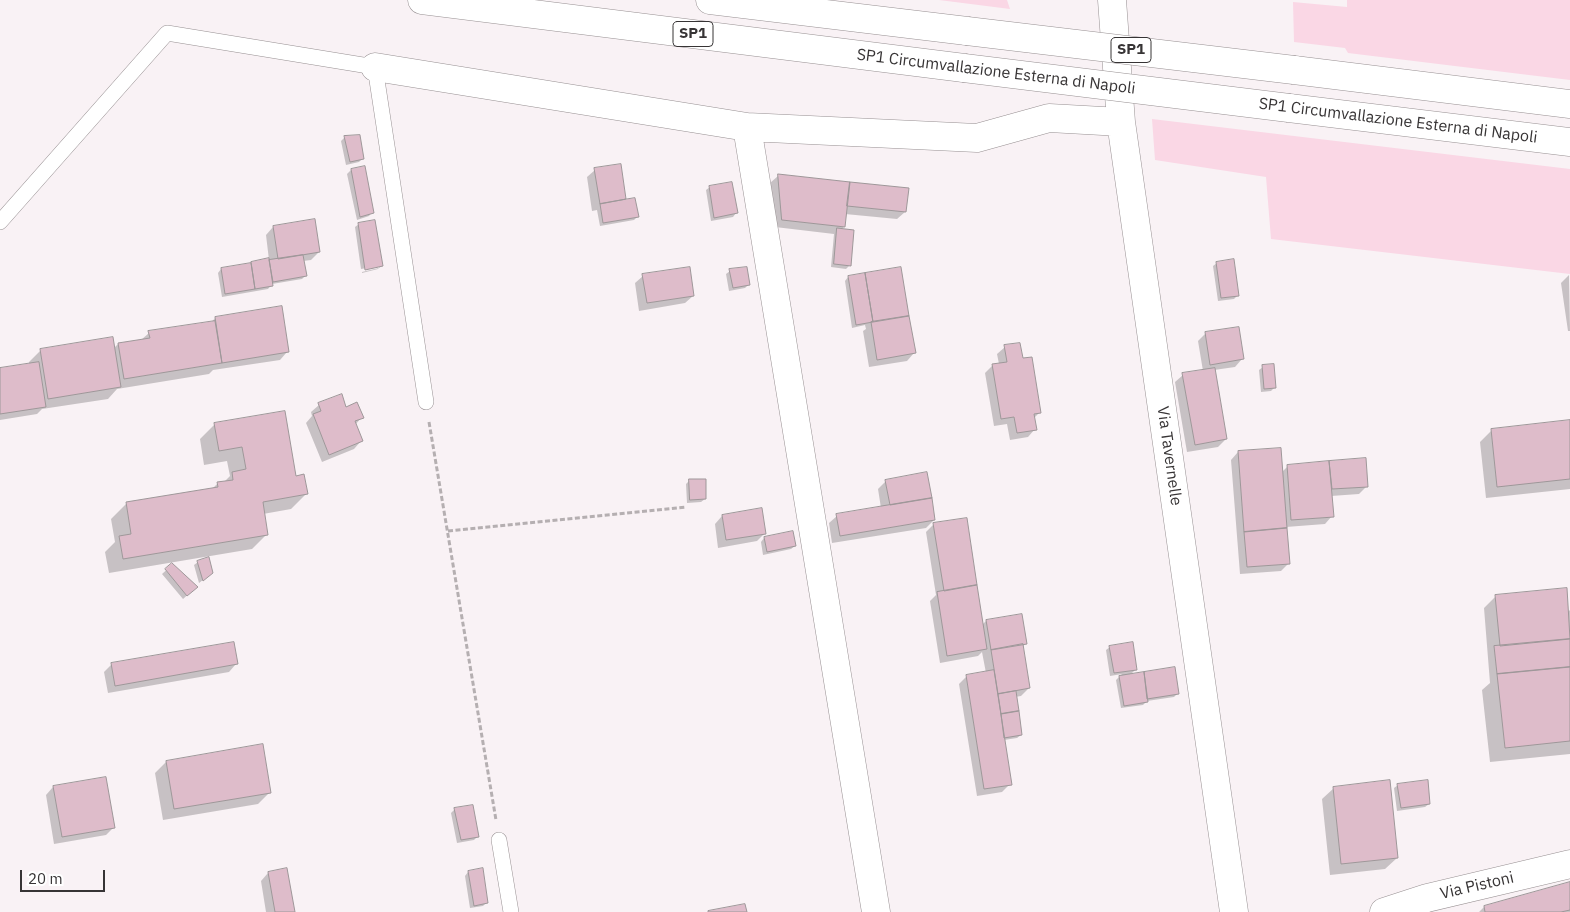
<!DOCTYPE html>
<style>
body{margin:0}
#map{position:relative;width:1570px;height:912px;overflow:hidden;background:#f9f2f5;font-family:"IBM Plex Sans",sans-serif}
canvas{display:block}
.scale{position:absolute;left:20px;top:870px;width:85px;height:22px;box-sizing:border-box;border:2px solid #373435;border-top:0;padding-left:6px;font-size:15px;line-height:18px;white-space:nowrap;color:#373435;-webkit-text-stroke:4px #fff;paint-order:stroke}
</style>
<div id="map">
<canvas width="1570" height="912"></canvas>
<div class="scale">20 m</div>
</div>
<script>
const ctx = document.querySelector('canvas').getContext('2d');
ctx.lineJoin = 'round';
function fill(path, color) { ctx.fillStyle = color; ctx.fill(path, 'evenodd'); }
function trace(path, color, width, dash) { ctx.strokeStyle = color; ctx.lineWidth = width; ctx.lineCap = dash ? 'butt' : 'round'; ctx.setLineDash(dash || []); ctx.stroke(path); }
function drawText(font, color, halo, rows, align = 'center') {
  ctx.font = font + ' "IBM Plex Sans",sans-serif'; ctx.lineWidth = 4; ctx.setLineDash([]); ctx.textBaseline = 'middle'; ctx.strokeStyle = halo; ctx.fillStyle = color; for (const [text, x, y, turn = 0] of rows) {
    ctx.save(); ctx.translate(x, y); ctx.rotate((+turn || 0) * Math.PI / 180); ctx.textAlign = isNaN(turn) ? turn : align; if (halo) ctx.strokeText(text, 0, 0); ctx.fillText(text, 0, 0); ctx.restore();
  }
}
fill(new Path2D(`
 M939 0H1007L1010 9Z
 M1347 0H1570V80L1348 53 1345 48 1294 42 1293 2 1347 7Z
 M1152 119 1570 169V274L1271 239 1266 177 1155 160Z`), '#fad7e5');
fill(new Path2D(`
 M359 137 363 158 359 162 346 165 341 141 344 138Z
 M364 167 372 212 369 216 357 220 347 174 351 170Z
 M595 170 625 199 623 201 637 217 634 220 600 226 597 210 592 211 587 177Z
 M778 176 907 190 905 212 897 219 845 214 844 227 841 230 850 265 846 269 831 267 834 234 775 227 770 183Z
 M710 187 736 213 733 217 711 221 706 190Z
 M359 224 381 266 379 268V266L361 269 355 227Z
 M273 227 319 252 311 260 303 261 305 276 302 279 272 284 268 289 222 297 218 273 221 269 269 260 266 235Z
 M1217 263 1238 295 1234 299 1218 301 1213 266Z
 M379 268 378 269 362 273V272Z
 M730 271 748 285 745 288 729 291 726 274Z
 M1569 275 1570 331H1568L1561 283Z
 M643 276 693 296 685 303 639 311 635 283Z
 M848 277 914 353 907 361 869 367 863 331 866 329 865 325 852 328 845 281Z
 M215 318 287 352 280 360 213 370 209 374 117 389 108 399 42 409 37 414 0 420V369L29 365V362L41 350 113 349 118 344 141 340 149 333 211 323Z
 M1206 333 1242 359 1235 367 1214 370 1226 439 1218 447 1187 452 1175 382 1183 375 1203 371 1198 341Z
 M1005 347 1022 360 1040 412 1033 419 1035 429 1028 437 1010 440 1007 424 994 426 985 373 993 365 999 364 997 354Z
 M1263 367 1275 387 1271 391 1261 392 1259 370Z
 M319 405 346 408 362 417 355 425 361 441 354 449 322 462 306 423 312 416 311 412Z
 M1570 422V489L1486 498 1480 442 1492 430Z
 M215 424 295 477 306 494 291 509 263 514 267 534 252 549 109 573 105 552 115 542 111 519 126 504 212 489 218 483H223L230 476 227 461 204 465 200 439Z
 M1238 452 1282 472 1288 466 1365 460 1367 486 1359 494 1331 496 1332 516 1325 524 1286 527 1289 563 1281 571 1240 574 1231 460Z
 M690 480 705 499 701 502 687 503 686 484Z
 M886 481 934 520 926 528 832 543 829 523 837 516 881 508 878 489Z
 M722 516 765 533 757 541 718 548 715 524Z
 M934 524 982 625 986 621 1021 615 1026 643 1022 647 1029 688 1021 696 1015 697 1021 735 1017 738 1004 740 1010 784 1002 792 977 796 959 684 967 676 986 673 982 652 978 656 940 663 930 601 936 595 926 532Z
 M764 538 795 546 791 549 763 555 761 542Z
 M198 562 208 576 199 583 194 565Z
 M172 565 193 590 183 599 162 574Z
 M1496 596 1568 612 1570 610V754L1490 762 1482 690 1490 683 1484 608Z
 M1110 647 1136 669 1130 675 1178 693 1174 697 1147 701 1143 705 1121 708 1116 680 1122 674 1110 676 1106 650Z
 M112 664H236L229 672 108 693 104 672Z
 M166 762 270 792 258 804 163 820 155 773Z
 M1398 785 1429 804 1425 807 1397 811 1394 788Z
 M53 787 113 828 106 835 54 844 46 795Z
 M1334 788 1397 858 1385 869 1330 875 1322 799Z
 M455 809 478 836 474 840 457 843 451 813Z
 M482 870 487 902 483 906 470 908 465 876 468 872Z
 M268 873 293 912H266L261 881Z
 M1570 884V912H1479L1484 907Z`), '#0003');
const building = new Path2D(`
 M360 135 364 159 350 162 344 136Z
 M621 164 626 199 600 204 594 168Z
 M365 166 374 213 360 217 351 169Z
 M778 174 850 182 845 227 782 220Z
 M732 182 738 213 714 218 709 186Z
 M850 182 909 188 906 212 847 206Z
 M635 198 639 217 603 223 600 204Z
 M315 219 320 252 278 259 273 226Z
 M375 220 383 266 365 270 358 223Z
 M837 228 854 230 851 266 834 264Z
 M303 255 307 276 273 282 269 260Z
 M269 258 273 286 255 289 251 262Z
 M1234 259 1239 296 1221 298 1216 262Z
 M251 263 255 289 225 294 221 268Z
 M690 267 694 296 647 303 642 274Z
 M747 267 750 285 733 288 729 269Z
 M901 267 909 316 873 322 865 273Z
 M865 273 873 322 856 325 848 276Z
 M282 306 289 352 222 363 215 317Z
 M909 316 916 353 877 360 871 322Z
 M215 321 222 363 124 379 118 343 150 338 148 331Z
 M1239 327 1244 359 1210 365 1205 332Z
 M113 337 121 387 48 399 40 349Z
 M1020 343 1023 358 1032 357 1041 413 1034 414 1037 430 1017 433 1014 417 1001 419 992 364 1007 362 1004 345Z
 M39 362 46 407 0 414V368Z
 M1274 364 1276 388 1264 389 1262 365Z
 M1215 368 1227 439 1195 445 1182 373Z
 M342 394 346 407 357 402 364 418 355 421 363 441 329 455 313 414 321 411 318 403Z
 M285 411 296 476 304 474 308 494 263 502 268 535 123 559 119 536 131 534 126 502 218 487 217 482 233 480 232 472 246 469 242 447 219 451 214 423Z
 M1570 420V479L1497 487 1491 429Z
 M1281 448 1287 528 1244 532 1238 451Z
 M1366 458 1368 487 1332 489 1329 461Z
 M1329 461 1334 517 1291 520 1287 465Z
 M927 472 932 498 890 505 885 480Z
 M689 479H706V499L690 500Z
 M932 498 935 520 840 536 836 514Z
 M762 508 766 534 726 540 722 515Z
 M967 518 977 585 944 591 933 523Z
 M1287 528 1290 564 1247 567 1244 532Z
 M793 531 796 546 767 552 764 537Z
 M209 557 213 573 203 581 197 561Z
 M172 563 198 587 187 596 165 569Z
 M977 585 987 649 947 656 937 592Z
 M1567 588 1570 639 1500 646 1495 595Z
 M1022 614 1027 644 991 650 986 620Z
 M1570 639V667L1497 674 1494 646Z
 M234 642 238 664 115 686 111 663Z
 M1133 642 1137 670 1114 673 1109 646Z
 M1023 644 1030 688 998 694 991 650Z
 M1175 667 1179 694 1147 699 1144 672Z
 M1570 667V741L1505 748 1497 674Z
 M994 670 1012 785 984 789 966 675Z
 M1144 672 1148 702 1124 706 1119 676Z
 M1016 691 1019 711 1001 714 998 694Z
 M1019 711 1022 735 1004 738 1001 714Z
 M263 744 271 793 174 809 166 761Z
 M106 777 115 828 62 837 53 786Z
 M1390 780 1398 858 1341 864 1333 787Z
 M1428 780 1430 804 1401 808 1397 784Z
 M473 805 479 837 461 840 454 808Z
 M287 868 295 912H275L268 872Z
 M483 868 488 903 474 906 468 871Z
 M1570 882V910L1561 912H1485L1484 906Z
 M745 904 747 912H708V911Z`);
fill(building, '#debcca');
trace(building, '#9e9799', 1);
const service = new Path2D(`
 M0 222 167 33 375 67 426 402
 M499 840 511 912`);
const minor = new Path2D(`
 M1112 0 1121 122 1234 912
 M375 67 747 127 977 138 1049 118 1121 122
 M747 127 876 912`);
const tertiary = new Path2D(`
 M1384 912 1427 898 1570 864`);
const trunk = new Path2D(`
 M422 0 964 68
 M710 0 967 31
 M1294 70 1570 104
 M1289 108 1570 142`);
trace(service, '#979092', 16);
trace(minor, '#979092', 29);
trace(tertiary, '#979092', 29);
trace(trunk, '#979092', 29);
trace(new Path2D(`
 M429 422 496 820
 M448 531 686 507`), '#b5afb1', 3, [5, 2.5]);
trace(service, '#fff', 15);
trace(minor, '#fff', 28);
trace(tertiary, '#fff', 28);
trace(trunk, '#fff', 28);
const trunkBridge = new Path2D(`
 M967 31 1294 70
 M964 68 1289 108`);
trace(trunkBridge, '#979092', 29, []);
trace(trunkBridge, '#fff', 28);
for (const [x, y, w] of [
 [693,34,40],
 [1131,50,40]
]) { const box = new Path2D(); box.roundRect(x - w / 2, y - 12.5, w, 25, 4); ctx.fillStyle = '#fff'; ctx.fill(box); trace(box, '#373435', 1); }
drawText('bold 15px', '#373435', null, [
 ["SP1",693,34],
 ["SP1",1131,50]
]);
drawText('16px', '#373435', '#fff', [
 ["SP1 Circumvallazione Esterna di Napoli",996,72,7],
 ["SP1 Circumvallazione Esterna di Napoli",1398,121,7],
 ["Via Tavernelle",1169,456,82],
 ["Via Pistoni",1477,886,-13]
]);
</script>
